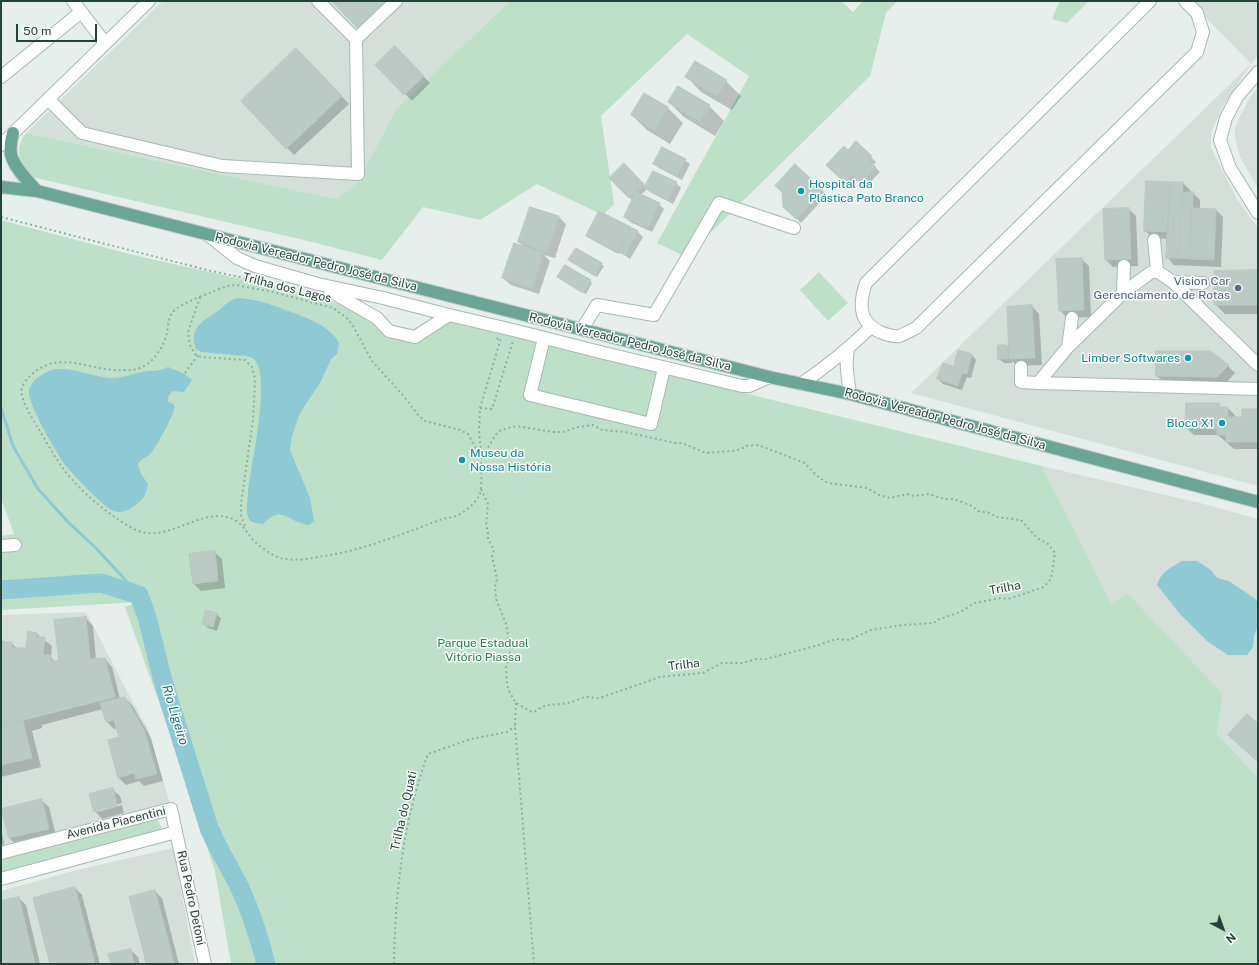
<!DOCTYPE html>
<meta charset="utf-8">
<style>
body{margin:0}
#map{position:relative;width:1259px;height:965px;overflow:hidden;background:#e6efeb;font-family:"Public Sans",sans-serif}
canvas{display:block}
.frame{position:absolute;inset:0;border:2px solid #24423a;pointer-events:none}
.north{position:absolute;left:1203px;top:909px;width:40px;height:40px;-webkit-text-stroke:3px #f7fbf9;paint-order:stroke;rotate:139deg;font-size:11px;font-weight:700;line-height:16px;text-align:center;color:#24423a}
.north::after{content:'';display:block;margin:auto;width:14px;height:18px;background:#24423a;clip-path:polygon(50% 0,100% 100%,50% 72%,0 100%)}
.scale{position:absolute;left:16px;top:24px;width:81px;height:18px;box-sizing:border-box;border:2px solid #24423a;border-top:0;padding-left:5px;font-size:12px;line-height:14px;white-space:nowrap;color:#24423a;-webkit-text-stroke:3px #f7fbf9;paint-order:stroke}
</style>
<div id="map">
<canvas width="1259" height="965"></canvas>
<div class="frame"></div>
<div class="north">N</div>
<div class="scale">50 m</div>
</div>
<script>
const ctx = document.querySelector('canvas').getContext('2d');
ctx.lineJoin = 'round';
function fill(path, color) { ctx.fillStyle = color; ctx.fill(path, 'evenodd'); }
function trace(path, color, width, dash) { ctx.strokeStyle = color; ctx.lineWidth = width; ctx.lineCap = dash ? 'butt' : 'round'; ctx.setLineDash(dash || []); ctx.stroke(path); }
function drawText(font, color, halo, rows, align = 'center') {
  ctx.font = font + ' "Public Sans",sans-serif'; ctx.lineWidth = 3; ctx.setLineDash([]); ctx.textBaseline = 'middle'; ctx.strokeStyle = halo; ctx.fillStyle = color; for (const [text, x, y, turn = 0] of rows) {
    ctx.save(); ctx.translate(x, y); ctx.rotate((+turn || 0) * Math.PI / 180); ctx.textAlign = isNaN(turn) ? turn : align; if (halo) ctx.strokeText(text, 0, 0); ctx.fillText(text, 0, 0); ctx.restore();
  }
}
fill(new Path2D(`
 M163 1H510L396 109 358 182 337 199 26 133Z
 M1190 1H1258V56L1251 64 1222 108 1211 132V148L1237 199 1258 228V486L911 393 1251 64Z
 M1258 87V189L1240 157 1235 137V128L1239 118 1251 96Z
 M1042 466 1204 504 1258 519V777L1217 734 1223 694 1111 603Z
 M86 612 128 693 148 729 170 804 1 845V615Z
 M173 848 195 964H1V891L77 870Z`), '#d4dfda');
fill(new Path2D(`
 M510 1H841L853 12 863 1H897L886 13 870 76 686 257 657 243 749 76 687 34 601 116 614 204 603 215 537 184 480 220 423 207 382 260 308 241 32 177 26 175C19 160 15 147 26 133L337 199 358 182 396 109Z
 M1060 1H1089L1067 23 1052 19Z
 M1 220 129 254 286 289 345 305 372 321 419 333 439 319 538 340 675 376 1042 466 1111 603 1128 594 1223 694 1217 734 1258 777V964H231L215 872 171 736 125 607 139 602 1 610V536L14 534 1 498Z
 M819 272 848 303 828 321 800 290Z
 M150 818 158 821 161 826V832L1 875V857Z`), '#bfe0c8');
fill(new Path2D(`
 M237 298C258 299 272 305 291 312 309 319 329 325 339 343L337 354 331 359 320 383 300 413 292 436 290 450 310 498 314 521 309 525C287 523 284 503 263 524 258 523 252 524 249 519 245 512 248 500 248 492 251 466 270 381 256 362 254 358 251 357 246 356L201 352 196 349C188 327 204 321 219 310 223 306 227 303 232 300Z
 M168 367 185 374 192 380 184 392 172 391 168 397V402L173 404 175 407C170 422 161 438 152 452 148 457 141 458 138 464L141 474 148 484C146 495 143 500 134 506 129 510 121 514 114 511 104 508 67 469 61 459 53 446 27 403 29 390 30 385 35 379 40 376 61 360 86 376 109 378 121 379 131 374 142 372 150 370 160 372 168 367Z
 M1182 561H1197L1211 570 1217 578 1229 581 1254 598 1258 602V625L1254 636 1253 647 1247 655H1228L1207 641 1180 614 1157 585C1161 572 1170 568 1182 561Z`), '#8ec9d4');
fill(new Path2D(`
 M395 48 430 83 412 101 377 65Z
 M303 56 349 104 294 155 242 101Z
 M687 77 726 81 741 96 732 110 701 92Z
 M644 94 668 108 683 123 670 144 647 130 632 115Z
 M669 102 709 106 724 121 715 136 684 117Z
 M856 143 876 162 873 165 880 172 866 187 858 179 850 187 832 170Z
 M685 160 690 164 682 180 659 168 655 164Z
 M624 164 646 187 676 183 681 188 673 204 650 192 647 189 641 195 659 204 664 209 652 232 630 222 625 217 633 201 610 178Z
 M795 165 827 195 801 223 784 206Z
 M1183 183 1190 190V193H1193L1200 200V209L1216 210 1223 217 1221 267 1174 265 1167 257 1168 239 1153 238 1145 231Z
 M531 208 559 217 566 224 555 258 544 255 550 261 539 294 511 285 503 278 525 248 519 242Z
 M1129 209 1136 216 1138 266 1113 267 1106 260 1104 210Z
 M630 228 632 230 633 229 638 232 643 237 630 259 620 252 619 254 587 236Z
 M576 249 604 266 597 277 570 260Z
 M1081 259 1089 266 1091 317 1067 318 1060 310Z
 M1258 271V314H1225L1215 304Z
 M560 279 590 281 592 283 586 294Z
 M1032 306 1039 314 1042 365 1018 366 1012 361V363H1004L999 359 1007 346 1010 349Z
 M972 355 976 360 971 378 967 377 962 390 943 384 938 379 955 368 957 356Z
 M1228 366 1235 373 1225 384 1164 383 1157 376Z
 M1187 404H1218L1222 408H1228L1235 415V418H1243L1258 410V449H1234L1218 435H1194L1186 428Z
 M214 552 222 559 225 588 201 591 194 584Z
 M216 614 221 618 217 631 208 628 203 623Z
 M86 618 93 626 96 660 105 659 112 667 120 699 125 698 132 705 151 738 163 781 144 786 139 781 126 785 119 778 120 737 117 728 114 729 107 722 103 709 42 725V728L32 731 41 767 1 777V639L5 643H11L18 649H27L37 634 52 646 51 657 55 662H60Z
 M112 789 120 796 122 803 98 810V812L122 805 124 813 102 819 95 811Z
 M41 800 49 807 56 836 17 845 9 838 3 809Z
 M1 829 5 847 1 848Z
 M75 888 82 895 100 964H51Z
 M155 891 162 898 179 964H148Z
 M19 898 26 905 40 964H1V902Z
 M131 950 138 957 140 964H112Z`), '#0003');
trace(new Path2D(`
 M1 408 13 446 38 489 69 523 97 549 139 595`), '#8ec9d4', 3);
trace(new Path2D(`
 M1 590 101 583 139 595 147 617 163 681 209 828C218 849 230 868 240 888 252 914 259 937 266 964`), '#8ec9d4', 19);
const building = new Path2D(`
 M332 1H388L359 29Z
 M395 46 424 76 404 95 375 65Z
 M296 48 342 96 286 149 241 101Z
 M695 61 727 80 717 96 685 77Z
 M678 86 710 105 700 122 668 102Z
 M644 93 668 107 655 130 631 115Z
 M856 141 872 156 869 160 876 167 861 183 852 175 845 183 826 165 844 146 848 150Z
 M662 147 686 159 677 176 653 164Z
 M624 163 644 184 629 198 609 178Z
 M795 164 823 190 796 219 783 207 782 192 775 186Z
 M653 171 677 182 668 200 644 188Z
 M1146 181 1170 182 1168 232 1144 231Z
 M1170 182H1183L1179 258H1166Z
 M636 192 660 203 647 228 624 217Z
 M1193 192 1190 259 1179 258 1183 193Z
 M530 207 559 216 547 252 518 242Z
 M1129 208 1131 259 1105 260 1103 209Z
 M1192 208 1216 209 1214 260 1190 259Z
 M599 211 631 227 617 253 586 236Z
 M632 228 638 231 625 255 619 252Z
 M514 243 543 253 532 288 502 278Z
 M576 248 602 263 595 276 568 260Z
 M1082 258 1084 310 1059 311 1056 259Z
 M565 265 591 280 583 293 557 277Z
 M1258 270V305H1214V271Z
 M1032 305 1035 358 1009 359 1007 307Z
 M998 345H1007L1008 359H998Z
 M958 350 972 354 967 374 962 373 963 369 954 366 956 355H957Z
 M1156 351H1210L1229 365 1217 377 1156 376Z
 M943 363 963 369 958 386 937 379Z
 M1186 403H1219V407H1228V417H1242V409H1258V442H1226V435H1217V429L1185 428Z
 M215 551 218 581 193 584 189 554Z
 M206 610 217 613 213 627 202 624Z
 M86 617 90 659 105 658 115 697 32 718V648H26L28 631 37 633V637H45L43 655H51V661H59L54 620Z
 M1 642H12V648H32V718L1 726Z
 M125 697 135 714 106 722 100 703Z
 M135 714 144 730 157 774 136 779 134 773 118 778 108 740 119 737 114 720Z
 M1247 714 1258 724V762L1228 735Z
 M23 721 32 758 1 765V726Z
 M113 788 117 806 94 812 89 794Z
 M42 799 49 829 9 838 1 809Z
 M75 887 95 964H50L33 898Z
 M155 890 168 939 142 946 129 897Z
 M19 897 35 964H1V901Z
 M168 939 174 964H146L142 946Z
 M131 949 134 964H111L108 954Z`);
fill(building, '#bbcac4');
trace(building, '#b8c9c2', 1);
const minor = new Path2D(`
 M73 1 105 43
 M318 1 356 39 396 1
 M1150 1 866 283C859 303 858 322 880 332 885 334 893 337 899 336 904 335 911 330 916 328L1197 52 1203 32 1197 13 1185 1
 M1258 72 1237 97 1226 118 1220 140 1230 168 1258 213
 M1 77 81 12
 M48 99 82 133 222 166 358 174 356 39
 M1 145 149 1
 M207 234 237 258 255 266 318 284 383 298 449 315 517 331 604 353 742 386H749L769 377
 M1154 240 1157 271
 M1173 282 1203 283
 M330 291 370 314 377 318 389 331 415 337 449 315
 M1123 293 1124 266
 M582 329 597 305 654 315 719 203 794 228
 M544 338 530 395 651 424 664 368
 M1068 347 1072 318
 M848 349C845 365 848 378 850 394
 M1258 365 1173 282 1157 271 1150 273 1123 293 1068 347 1038 383 1258 389
 M1021 367V382L1038 383
 M801 384C826 367 849 348 870 328
 M1 546 15 545
 M176 832 205 964
 M1 853 171 809 176 832 1 879`);
const major = new Path2D(`
 M13 133C11 141 9 151 12 158 17 171 28 181 37 191
 M1 187 37 191 769 377 850 394 1258 502`);
trace(minor, '#a8b8b2', 14);
trace(major, '#c2cac8', 14);
trace(new Path2D(`
 M1 217 207 270 272 284
 M200 297 188 332 190 345 195 354 201 357 245 360 252 367 255 379 253 420 241 504V515L246 529
 M497 338 499 342
 M185 373 198 355
 M480 408 492 409 513 341
 M481 453 479 431 480 408 501 338
 M481 489 488 504 486 526 488 531V539L494 550 492 556 497 579 495 586 496 599 506 624 510 645V657L506 666 507 685 510 693 516 703 532 712H534C548 702 551 706 567 703 573 702 579 699 585 697 590 696 595 699 600 698L660 677 703 673 722 663H743L756 659H766L819 645 836 639 849 640 871 630 903 625 934 623 937 620 960 612 975 603 1001 598 1008 599 1044 587 1051 579 1055 553 1048 544 1037 538 1021 520 996 517 990 513 978 511 972 506 954 499H945L928 494 914 496 907 494 890 498 879 495 867 488 829 483 824 481 814 473 805 463 758 445 746 446 741 449 732 451 706 453 682 443H675L625 432 602 430 593 425 578 427 563 432H553L516 426 501 430 497 433 487 449 481 453C481 462 483 490 479 496 475 503 467 510 460 514 454 518 446 517 440 520 402 534 364 550 324 556 312 558 298 561 285 559 275 558 263 549 255 542 245 532 243 521 227 517 201 511 173 536 147 533 136 532 125 524 116 518 95 503 74 485 60 464 51 451 43 436 35 423 31 416 23 403 22 395 20 388 25 381 30 376 60 347 91 373 125 370 131 370 136 370 142 367 155 361 164 346 167 333 168 326 168 318 173 312 180 303 215 291 227 286L236 285 273 292 333 308 348 319 353 326 372 361 406 399 418 415 425 421 460 430 468 434 478 452 481 453
 M516 703 515 726 534 964
 M394 964C395 893 403 821 428 754L471 739 507 732 515 726`), '#86b3a5', 2, [2, 3]);
trace(minor, '#fff', 12);
trace(major, '#6aa596', 12);
for (const [x, y, r, color] of [
 [801,191,4,"#0f9aa8"],
 [1238,288,4,"#5c6f8a"],
 [1188,358,4,"#0f9aa8"],
 [1222,423,4,"#0f9aa8"],
 [462,460,4,"#0f9aa8"]
]) { const dot = new Path2D(); dot.arc(x, y, r, 0, 2 * Math.PI); ctx.fillStyle = color; ctx.fill(dot); trace(dot, '#f7fbf9', 1.5); }
drawText('12px', '#0d838f', '#f7fbf9', [
 ["Hospital da",809,184],
 ["Plástica Pato Branco",809,198],
 ["Limber Softwares",1180,358,"right"],
 ["Bloco X1",1214,423,"right"],
 ["Museu da",470,453],
 ["Nossa História",470,467]
], 'left');
drawText('12px', '#24423a', '#f7fbf9', [
 ["Rodovia Vereador Pedro José da Silva",316,262,14],
 ["Trilha dos Lagos",287,288,14],
 ["Rodovia Vereador Pedro José da Silva",630,342,14],
 ["Rodovia Vereador Pedro José da Silva",945,419,15],
 ["Trilha",1005,588,-10],
 ["Trilha",684,665,-7],
 ["Trilha do Quati",404,811,-77],
 ["Avenida Piacentini",116,823,-14],
 ["Rua Pedro Detoni",191,898,78]
]);
drawText('12px', '#4e5e75', '#f7fbf9', [
 ["Vision Car",1230,281],
 ["Gerenciamento de Rotas",1230,295]
], 'right');
drawText('12px', '#2d7a4b', '#f7fbf9', [
 ["Parque Estadual",483,643],
 ["Vitório Piassa",483,657]
]);
drawText('italic 13px', '#1c6f80', '#f7fbf9', [
 ["Rio Ligeiro",175,715,73]
]);
</script>
